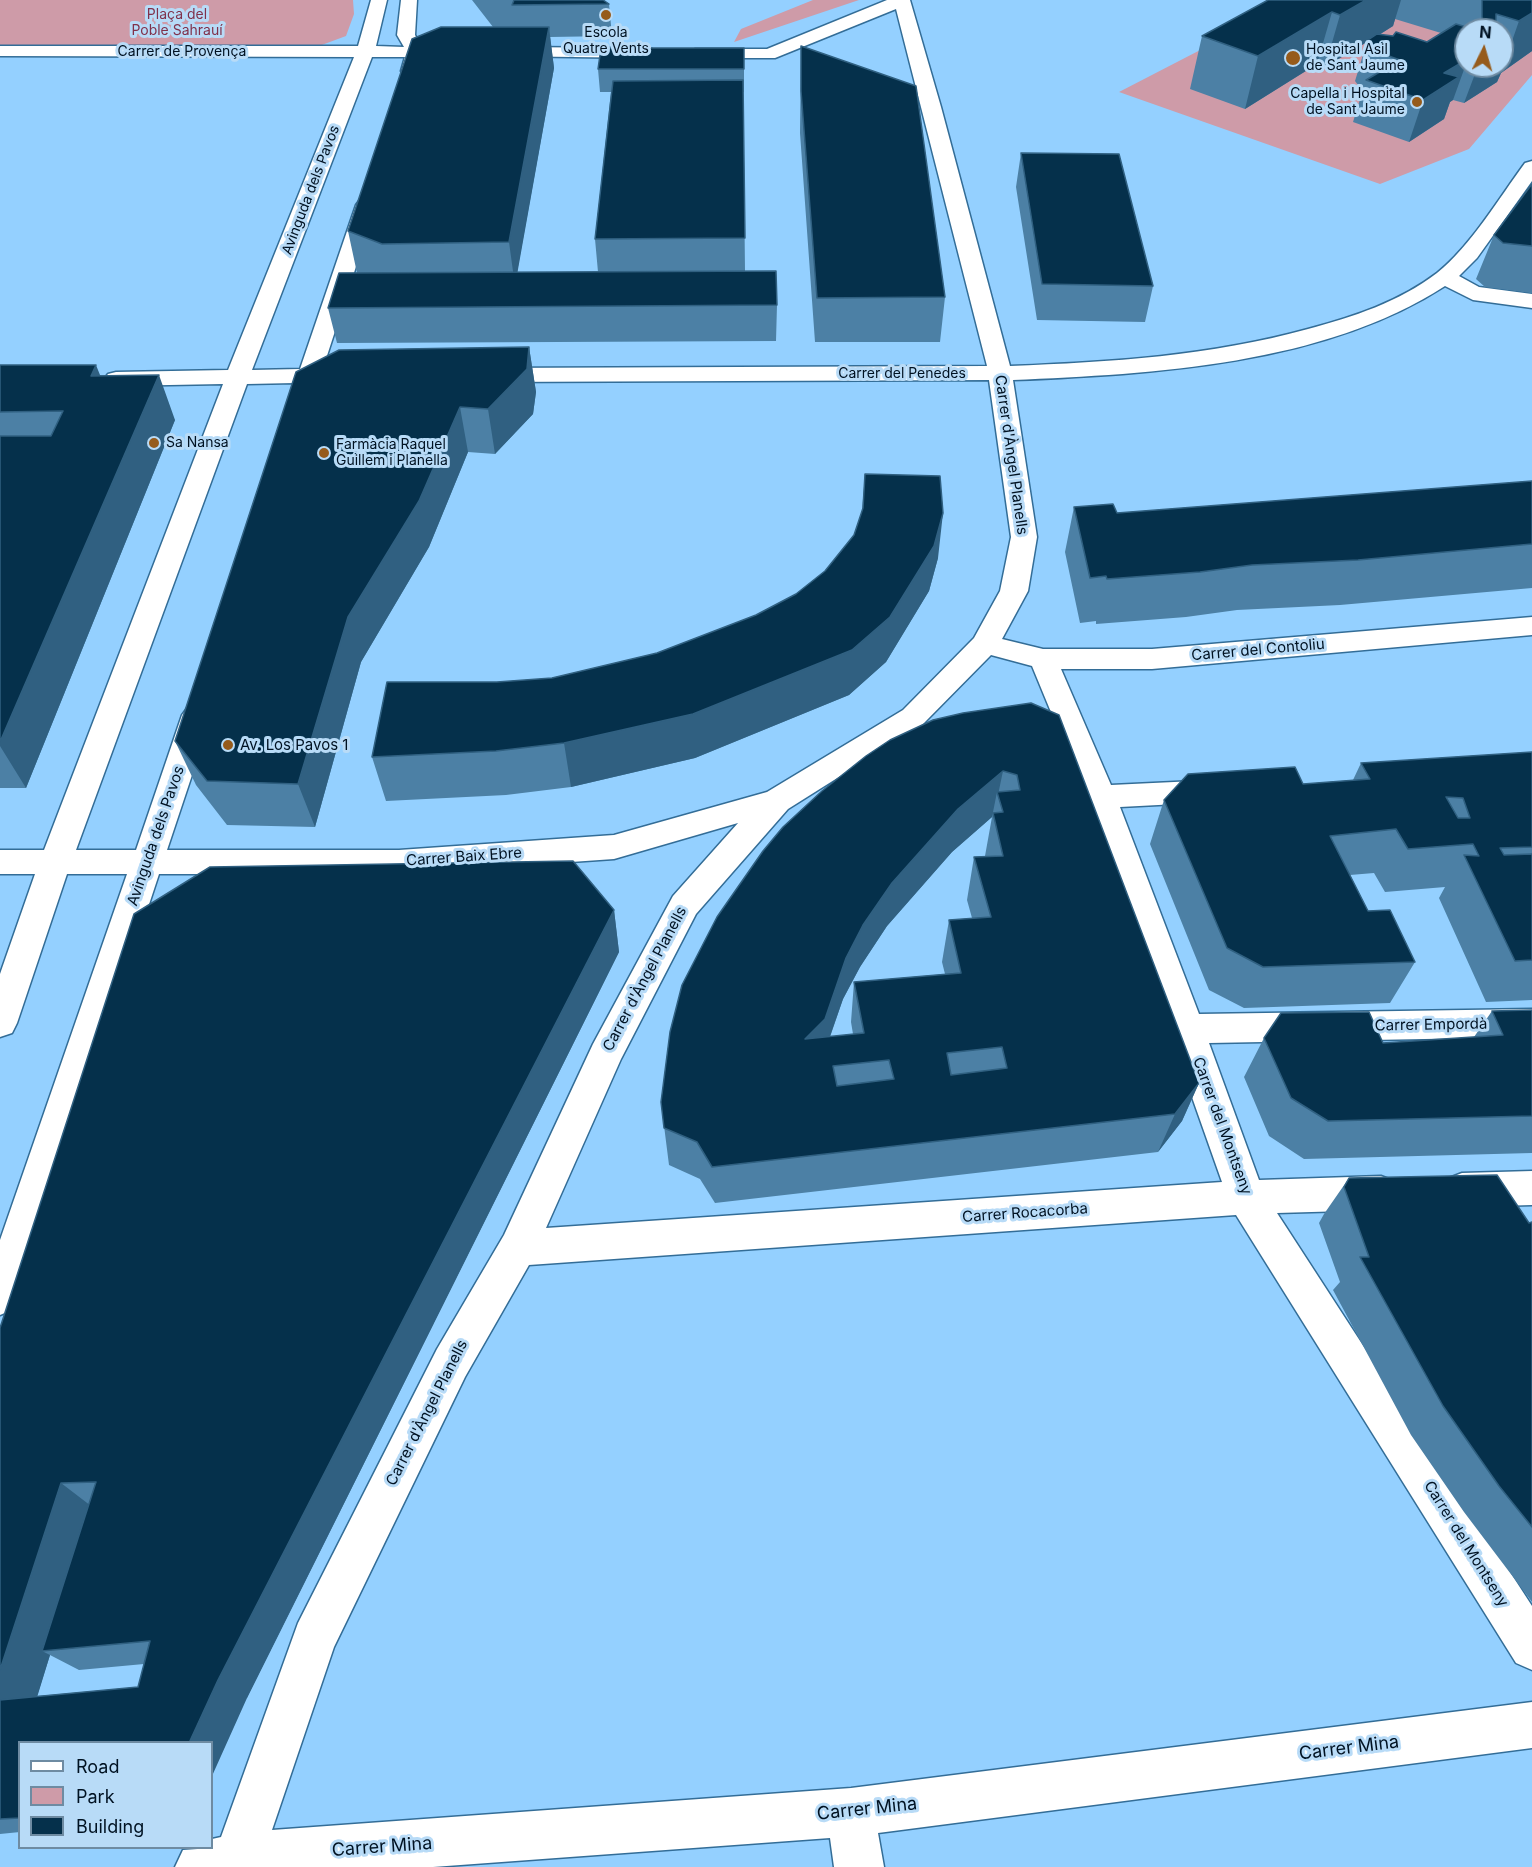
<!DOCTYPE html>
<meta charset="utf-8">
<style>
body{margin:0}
#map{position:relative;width:1532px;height:1867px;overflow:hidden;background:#94d0ff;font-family:Inter,sans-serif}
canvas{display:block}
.legend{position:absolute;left:18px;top:1741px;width:195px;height:108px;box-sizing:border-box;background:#b8dbf7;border:2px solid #6e8ba2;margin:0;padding:8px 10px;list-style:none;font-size:18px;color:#001222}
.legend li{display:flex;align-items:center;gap:12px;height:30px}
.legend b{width:30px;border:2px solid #6e8ba2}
.north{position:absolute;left:1454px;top:18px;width:60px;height:60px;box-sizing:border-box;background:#b8dbf7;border:2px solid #6e8ba2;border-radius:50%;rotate:5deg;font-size:16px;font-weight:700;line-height:24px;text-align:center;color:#001222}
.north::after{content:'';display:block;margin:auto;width:21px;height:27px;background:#965b1b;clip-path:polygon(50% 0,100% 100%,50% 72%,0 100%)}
</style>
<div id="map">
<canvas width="1532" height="1867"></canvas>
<ul class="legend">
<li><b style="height:8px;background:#fff"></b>Road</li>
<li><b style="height:16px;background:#ce9ba8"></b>Park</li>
<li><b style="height:16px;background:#05304b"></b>Building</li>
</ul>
<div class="north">N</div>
</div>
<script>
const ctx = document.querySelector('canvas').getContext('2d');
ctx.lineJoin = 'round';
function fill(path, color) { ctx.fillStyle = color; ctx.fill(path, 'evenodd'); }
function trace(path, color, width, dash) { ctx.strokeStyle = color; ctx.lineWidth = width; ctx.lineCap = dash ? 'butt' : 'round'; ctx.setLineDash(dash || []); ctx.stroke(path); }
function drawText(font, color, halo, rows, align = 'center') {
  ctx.font = font + ' Inter,sans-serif'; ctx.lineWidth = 6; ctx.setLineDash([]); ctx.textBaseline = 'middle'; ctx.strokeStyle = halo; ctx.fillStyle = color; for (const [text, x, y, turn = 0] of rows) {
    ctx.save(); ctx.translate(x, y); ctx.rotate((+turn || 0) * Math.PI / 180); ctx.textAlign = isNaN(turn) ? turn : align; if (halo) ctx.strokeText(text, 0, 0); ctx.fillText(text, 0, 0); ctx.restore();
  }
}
fill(new Path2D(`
 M0 0H353L354 14 346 36 319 46 0 47Z
 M813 0H859L734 42 741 29Z
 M1297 0 1532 23V75L1469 149 1380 184 1119 92ZM1466 30H1502V66H1466Z`), '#ce9ba8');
const street = new Path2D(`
 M371 0H387L376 46 404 47 397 35 401 0H417L415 35 422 47 457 48 460 52 457 56 423 57 416 75H404L401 71 405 57H372L252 370 300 369 356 205 359 201H373L376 205 323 368 348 370 352 375 348 380 319 382 311 400 303 402 295 400 291 395 295 383 247 384 76 850H136L182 715 187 708 197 705 207 708 212 715 167 850H399L614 835 767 792 903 710 974 638 1000 591 1011 537 989 380 488 382 480 380 476 375 480 370 488 368 987 366 896 9 775 58H701L695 57 692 53 695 49H767L887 0H910L941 107 1010 366C1111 362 1210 356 1308 329 1353 317 1399 302 1437 273 1471 246 1499 198 1525 163L1532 161V181L1477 258 1459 276 1479 287 1532 294V308L1473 300 1445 286C1323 365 1154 374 1013 380L1037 537 1028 591 1002 639 1043 649H1152L1532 617V635L1152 669H1061L1111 785 1216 780 1227 783 1231 791 1227 799 1216 802 1120 807 1199 1014 1532 1009V1037L1209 1043 1259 1180 1381 1176 1394 1181 1400 1193 1394 1205 1381 1210 1277 1213 1532 1606V1670L1516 1663 1236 1215 529 1265 465 1377 334 1647 272 1830 851 1788 1532 1702V1748L878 1833 884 1867H834L830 1838 433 1867H175L183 1850 212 1848V1839L221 1837 298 1623 437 1349 504 1235 593 1044 673 896 738 823 614 859 399 874H159L20 1296 14 1309 0 1315V1240L127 874H67L17 1023 12 1033 0 1037V974L35 874H0V850H44L223 384 116 386 108 384 104 379 108 374 116 372 228 370 354 57 0 56V46H358ZM991 655 1032 666 1086 797 1222 1182 546 1228 621 1059 696 914 788 809 923 724Z
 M506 47 646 48 652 49 655 53 652 57 646 58 500 56 497 52 500 48Z
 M1532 1171V1205L1462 1207 1449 1202 1443 1190 1449 1178 1462 1173Z`);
trace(street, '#336d97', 3);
fill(street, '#fff');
fill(new Path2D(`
 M472 0H603L609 4 612 36 550 37 554 68 517 272H598L595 239 611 92H600L598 69 744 48V92H743L745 271 777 305 776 341 337 343 328 308 357 273 348 231 493 27Z
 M1268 0H1532V51L1501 73 1497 82 1464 103 1453 100 1450 102 1444 119 1409 142 1353 122 1362 93 1356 91 1358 85 1355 81 1367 42 1325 67 1317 64 1245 109 1190 89 1202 36ZM1395 19 1441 33 1427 42 1379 35 1393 26ZM1466 30H1502V66H1466Z
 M801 46 945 297 940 342H815L800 133Z
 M1021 153 1153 286 1145 322 1037 320 1016 187Z
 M1532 184V293L1485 287 1476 279 1494 235Z
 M529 347 536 392 533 414 495 454 468 452 429 547 361 662 315 827 227 825 196 785 175 741 296 372Z
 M0 365 100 375 175 420 26 788H0Z
 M865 474 938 558 929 591 886 662 849 695 695 758 571 787 506 795 386 801 372 757 497 682 552 678 657 653 756 615 796 594 825 571 854 535 862 511Z
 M1532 481V588L1340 605 1237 610 1186 617 1096 624V621L1080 623 1065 552 1074 507 1117 513Z
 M1031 703 1199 1083 1182 1121 1158 1152 715 1203 700 1179 669 1165 661 1102ZM992 817 985 856 974 857 967 900 972 918 949 920 942 962 945 974 854 982 851 1022 853 1034 830 1037 843 999 860 967 887 926 952 852Z
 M1532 752V1000L1486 1002 1439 898 1445 887 1385 892 1374 873 1350 875 1368 911 1415 962 1390 1003 1244 1008 1209 990 1150 844 1164 800 1303 784 1353 780 1361 763Z
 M614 910 619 952 247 1698 20 1743V1832L0 1834V1328ZM50 1655 79 1670 144 1664 138 1687 37 1696Z
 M1532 1010V1153L1304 1159 1269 1136 1244 1077 1264 1038 1383 1043 1474 1037 1492 1011Z
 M1349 1178 1529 1223 1532 1222V1602L1464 1512 1411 1435 1333 1290 1340 1282 1319 1223 1324 1214Z`), '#4c80a5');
fill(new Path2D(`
 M1366 0H1401L1393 26 1369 41 1368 40 1367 42 1325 67 1340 15Z
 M1332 12 1317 64 1245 109 1258 56Z
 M1532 13V51L1501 73 1497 82 1464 103 1478 66H1502V47L1512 41 1519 21Z
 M549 27 554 68 515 286 509 242Z
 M1466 60V64L1453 100 1450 102 1444 119 1409 142 1423 100 1444 73Z
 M529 347 536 392 533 414 495 454 488 409Z
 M96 365 114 410 91 376Z
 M159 375 175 420 26 788 0 746V742Z
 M460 407 468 452 429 547 361 662 315 827 298 784 348 617Z
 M943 513 938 558 929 591 886 662 849 695 695 758 571 787 564 743Z
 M1003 771 998 795 997 792 992 817 952 852 887 926 860 967 843 999 822 1059 805 1039 863 925 892 883 958 809Z
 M614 910 619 952 247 1698 212 1776V1743H189L218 1680Z
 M1199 1083 1182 1121 1158 1152 1175 1114Z
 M61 1483 95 1509 42 1651 50 1655 31 1717 0 1704V1670Z`), '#306081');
const building = new Path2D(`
 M514 0H603L609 4 512 5Z
 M1268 0H1366L1340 15 1332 12 1258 56 1202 36Z
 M1482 0H1532V13L1519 21 1496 14V23L1482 19Z
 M1456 24 1477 30H1466V60L1444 73 1459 77 1423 100 1366 80 1400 60 1369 49 1373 46 1368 40 1377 34 1393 36 1396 32 1427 42Z
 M441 27H549L509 242 382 244 348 231 412 39Z
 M1502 38 1513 41 1502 47Z
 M801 46 916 86 945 297 817 298 801 91Z
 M601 48H744V69H598Z
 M743 80 745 238 595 239 613 81Z
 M1021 153 1119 154 1153 286 1042 284Z
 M1532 184V246L1503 243 1494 235Z
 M776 271 777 305 328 308 339 273Z
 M529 347 527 369 488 409 460 407 419 501 348 617 298 784 207 781 175 741 296 372 339 350Z
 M0 365H96L91 376 159 375 0 742V436H51L63 411 0 412Z
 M865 474 940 476 943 513 934 546 890 617 852 650 693 714 564 743 496 751 372 757 387 682H497L552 678 657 653 756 615 796 594 825 571 854 535 863 508Z
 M1532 481V544L1358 560 1252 565 1200 572 1107 579 1106 576 1090 578 1074 507 1113 504 1117 513Z
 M1031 703 1059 715 1199 1083 1175 1114 712 1167 697 1142 664 1128 661 1102 670 1032 682 985 717 917 763 851 783 827 822 791 866 756 890 740 933 720 963 713ZM1003 771 1017 775 1020 790 997 792 1003 812 993 813 1003 856 974 857 991 917 949 920 961 973 854 982 864 1033 805 1039 825 1019 846 958 863 925 892 883 958 809ZM1002 1047 1007 1068 951 1075 947 1053ZM889 1060 894 1079 837 1086 833 1066Z
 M1532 752V847L1500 848 1504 855 1532 854V960L1515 961 1464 855 1479 856 1473 844 1408 849 1396 829 1330 836 1368 911 1390 910 1415 962 1263 967 1227 948 1164 800 1188 774 1295 767 1303 784 1370 779 1361 763ZM1446 797 1463 798 1470 818H1458Z
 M573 861 614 910 218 1680 189 1743H20V1818L0 1819V1700L138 1687 150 1641 42 1651 96 1482 61 1483 0 1670V1328L134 914 210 867Z
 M1532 1010V1116L1328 1121 1291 1098 1264 1038 1281 1013 1369 1012 1383 1043 1503 1035 1492 1011Z
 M1497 1175 1529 1223 1532 1222V1527L1499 1486 1443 1406 1360 1257H1369L1344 1187 1349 1178Z`);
fill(building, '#05304b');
trace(building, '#306081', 1.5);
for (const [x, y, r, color] of [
 [606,15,6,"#965b1b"],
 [1293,58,8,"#965b1b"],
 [1417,102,6,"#965b1b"],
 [154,443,6,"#965b1b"],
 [324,453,6,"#965b1b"],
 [228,745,6,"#965b1b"]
]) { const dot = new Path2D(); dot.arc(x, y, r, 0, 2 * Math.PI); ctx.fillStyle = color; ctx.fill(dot); trace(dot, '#b8dbf7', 2); }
drawText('14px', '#80314b', '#b8dbf7', [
 ["Plaça del",177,15],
 ["Poble Sahrauí",177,31]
]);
drawText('14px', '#001222', '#b8dbf7', [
 ["Escola",606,33,"center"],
 ["Quatre Vents",606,49,"center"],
 ["Hospital Asil",1306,50],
 ["de Sant Jaume",1306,66],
 ["Capella i Hospital",1405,94,"right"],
 ["de Sant Jaume",1405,110,"right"],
 ["Sa Nansa",166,443],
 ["Farmàcia Raquel",336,445],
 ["Guillem i Planella",336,461]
], 'left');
drawText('14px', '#001222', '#b8dbf7', [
 ["Carrer de Provença",182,52],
 ["Avinguda dels Pavos",311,190,-69],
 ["Carrer del Penedes",902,374]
]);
drawText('15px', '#001222', '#b8dbf7', [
 ["Carrer d'Àngel Planells",1011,455,82],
 ["Carrer del Contoliu",1258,650,-5],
 ["Avinguda dels Pavos",156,836,-71],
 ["Carrer Baix Ebre",464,857,-4],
 ["Carrer d'Àngel Planells",645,979,-62],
 ["Carrer Empordà",1431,1025,-1],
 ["Carrer del Montseny",1222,1126,70],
 ["Carrer Rocacorba",1025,1213,-4],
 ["Carrer d'Àngel Planells",427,1413,-63],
 ["Carrer del Montseny",1466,1544,58]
]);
drawText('15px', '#001222', '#b8dbf7', [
 ["Av. Los Pavos 1",240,745]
], 'left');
drawText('18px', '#001222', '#b8dbf7', [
 ["Carrer Mina",1349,1748,-7],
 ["Carrer Mina",867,1809,-6],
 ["Carrer Mina",382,1847,-4]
]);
</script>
